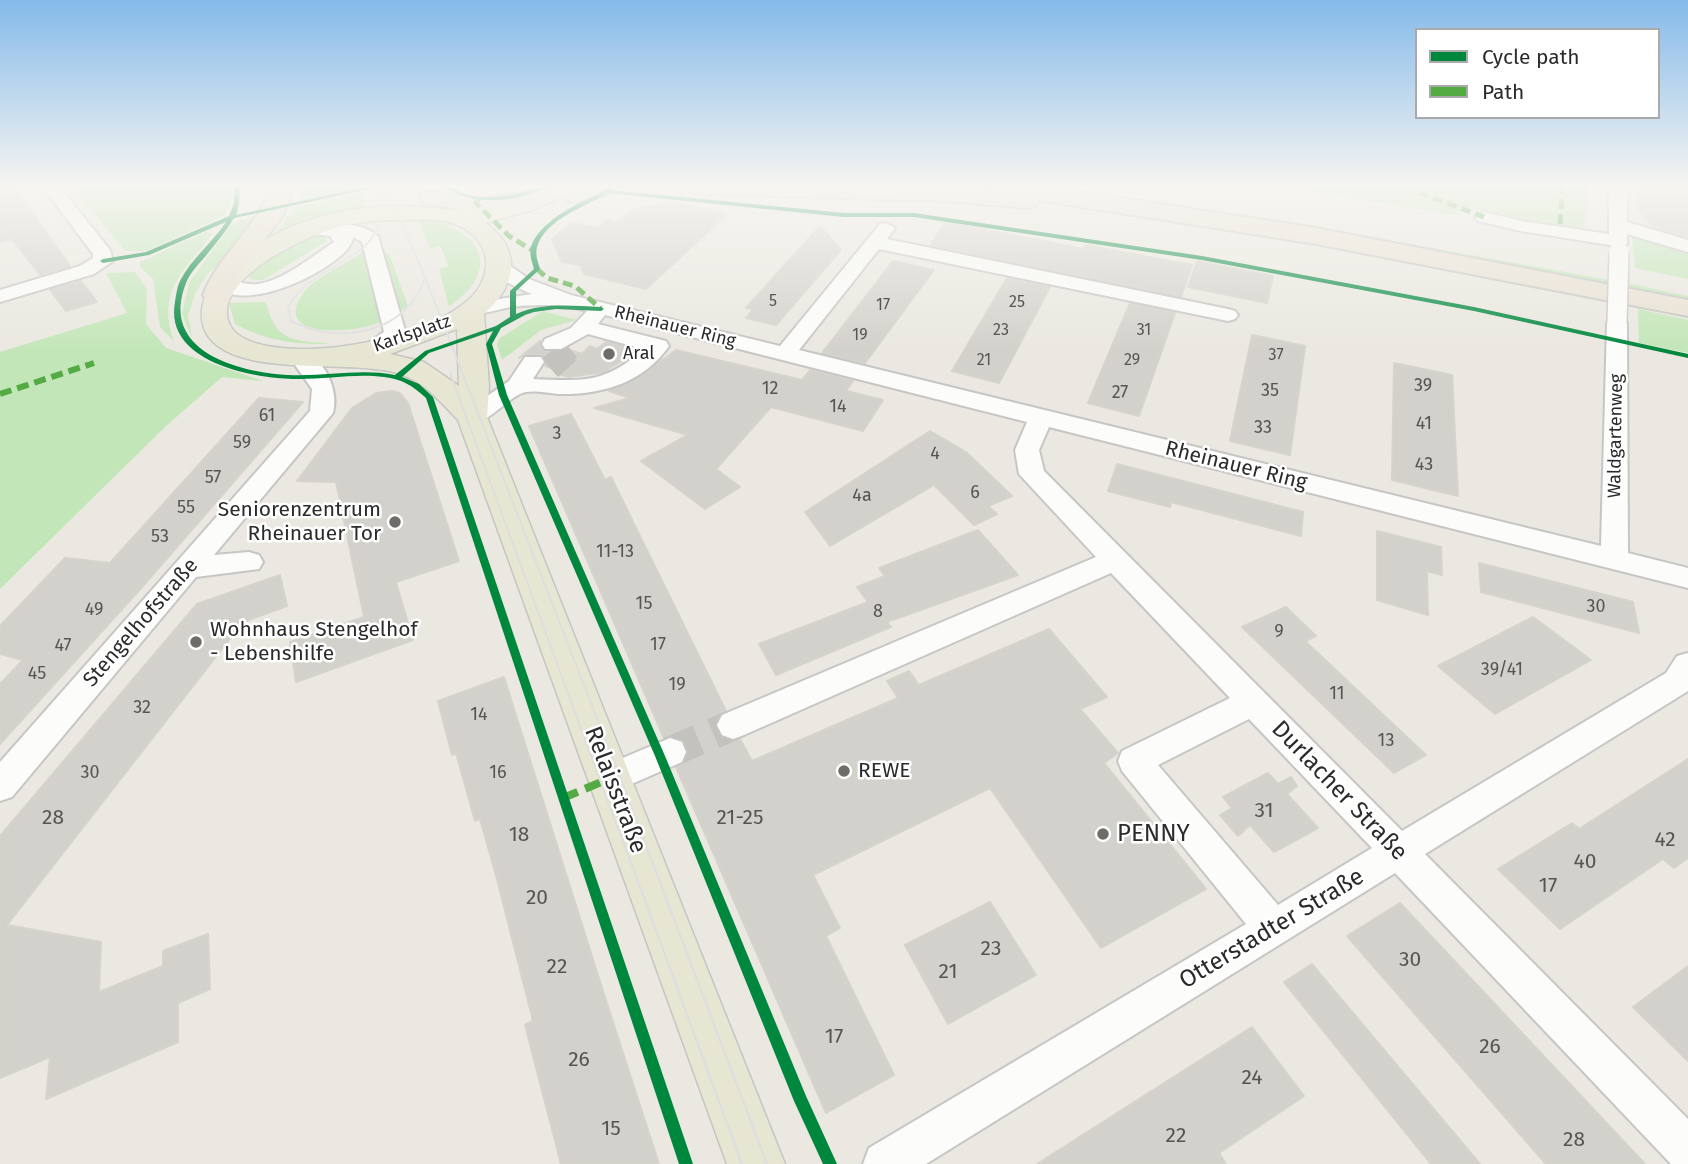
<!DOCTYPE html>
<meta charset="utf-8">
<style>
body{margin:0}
#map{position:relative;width:1688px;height:1164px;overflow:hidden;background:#eae8e0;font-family:"Fira Sans",sans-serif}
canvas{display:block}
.legend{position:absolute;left:1415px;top:28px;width:245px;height:91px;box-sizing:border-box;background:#fff;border:2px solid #aaa;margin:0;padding:9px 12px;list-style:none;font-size:21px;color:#2b2b2b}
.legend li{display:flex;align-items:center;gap:14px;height:35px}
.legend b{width:35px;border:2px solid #aaa}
</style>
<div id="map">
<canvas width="1688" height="1164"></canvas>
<ul class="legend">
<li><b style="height:9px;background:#00873e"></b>Cycle path</li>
<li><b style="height:9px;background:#54ab44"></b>Path</li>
</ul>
</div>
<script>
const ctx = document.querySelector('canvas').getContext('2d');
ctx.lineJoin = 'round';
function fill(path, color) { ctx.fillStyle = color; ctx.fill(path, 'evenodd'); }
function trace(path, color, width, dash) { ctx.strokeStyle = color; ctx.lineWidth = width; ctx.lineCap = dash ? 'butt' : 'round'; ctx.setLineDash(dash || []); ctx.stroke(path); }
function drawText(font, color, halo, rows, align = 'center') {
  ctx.font = font + ' "Fira Sans",sans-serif'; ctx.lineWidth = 5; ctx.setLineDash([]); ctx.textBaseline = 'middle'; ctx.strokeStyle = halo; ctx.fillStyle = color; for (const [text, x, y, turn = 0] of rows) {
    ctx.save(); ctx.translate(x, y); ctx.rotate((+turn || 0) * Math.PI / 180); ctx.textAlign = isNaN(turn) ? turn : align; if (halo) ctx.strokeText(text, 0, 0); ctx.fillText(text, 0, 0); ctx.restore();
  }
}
fill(new Path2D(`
 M72 187H231L232 200 224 216 146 251H125Z
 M298 187H371V188L298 203 302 190H298Z
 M1286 187H1589L1584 232 1466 208 1453 215Z
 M361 193 367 212 273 236 297 206Z
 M1183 206 1282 221 1632 284 1688 296V301L1489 261 1183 208Z
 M259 215 236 246 207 275 196 292 188 315 192 338 182 314 189 283 230 226 240 220Z
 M416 216C448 221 500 244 473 284 467 293 457 300 449 307L439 269 449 266 440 246 430 249Z
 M205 232 213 233C185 271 156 289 174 341L160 327 153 279 140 267V262Z
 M315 236 325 237 327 241 263 280H252L247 275 249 269 305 238Z
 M1632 236 1646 238 1688 254V279L1635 268Z
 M361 253 389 254 408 306C395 315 383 322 369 326 349 332 277 338 300 298 311 278 343 266 361 253Z
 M135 272 147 289 146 324 166 348 263 381 222 377 166 426 0 589V352L127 313 106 273Z
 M266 302C276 344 295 340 333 344 294 344 269 342 235 324L229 303Z
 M1638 309 1688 320V353L1639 343Z
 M543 311 577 320 541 330 502 360 497 344 500 338Z`), '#c3e6b8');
const building = new Path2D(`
 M0 187H14L70 266 40 275 12 239 0 242Z
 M1638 187H1688V237L1653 227 1637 208Z
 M672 202 727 214 646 289 584 274 580 265 562 262 552 239 572 223 598 228 607 220 616 223 632 210Z
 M946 222 1084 249 1086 245 1192 265 1181 297 930 245Z
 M820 226 841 250 776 325 746 318 753 309 746 308Z
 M893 261 934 270 865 363 822 353Z
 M1197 261 1273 276 1267 303 1188 287Z
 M1007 278 1050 287 999 383 952 371Z
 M81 281 97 302 66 311 50 290Z
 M1130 303 1175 313 1139 416 1088 403Z
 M1252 335 1305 346 1290 455 1230 441Z
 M540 341V345L545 352 567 349 582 354 590 346 597 349 606 342 638 350 604 372 569 377 558 374 561 371 545 366 546 361 541 354H525L519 358Z
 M676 350 802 380 810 370 853 381 846 391 883 400 863 431 771 407 716 469 740 487 705 509 641 461 688 435 594 408 630 398 609 391 635 380Z
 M1394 363 1452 375 1458 496 1392 480Z
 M392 391 400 393 408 403 459 561 396 582 413 640 296 682 290 642 364 617 336 482 297 481 352 408 376 393Z
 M259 398 303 402 143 586 0 744V684L23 660 0 654V626L65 558 110 563Z
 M571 414 605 480 611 477 726 711 720 714 715 724 720 736 732 741 740 739 752 761 898 698 887 681 909 671 919 685 1049 629 1107 697 1080 709 1118 753 1104 763 1206 889 1101 948 990 788 813 875 840 928 826 936 894 1075 826 1113 676 767 684 763 688 753 684 741 671 736 664 738 529 426Z
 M930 431 966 452 1012 496 988 506 997 514 974 525 934 485 830 546 805 512Z
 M1117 464 1303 512 1301 536 1171 502 1170 507 1108 491Z
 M978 530 1018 575 887 622 891 627 776 675 759 644 868 602 857 587 885 576 879 568Z
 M1377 531 1441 547 1442 575 1427 571 1428 615 1377 600Z
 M1479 563 1633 602 1639 633 1481 592Z
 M280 575 287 606 243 622 7 925 101 942 99 992 163 966V951L208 934 210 989 178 1003V1042L46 1099 50 1057 0 1078V836L197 604Z
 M1286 607 1316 636 1305 641 1426 755 1394 773 1242 627Z
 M1533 617 1591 660 1495 714 1438 666Z
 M504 677 602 988 659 1164H561L525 1025 533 1021 497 879 480 819 475 821 456 753 452 755 438 701Z
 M1688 759V858L1674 868 1663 859 1560 929 1498 869 1572 823 1579 829Z
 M1268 773 1278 784 1291 777 1297 786 1287 794 1318 828 1274 852 1250 825 1238 836 1220 815 1232 808 1223 797Z
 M990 902 1036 975 948 1024 905 945Z
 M1400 903 1462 969 1645 1164H1546L1347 936Z
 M1312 964 1326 981 1480 1164H1431L1284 982Z
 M1688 966V1061L1633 1007Z
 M1252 1027 1304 1096 1219 1153 1226 1164H1037Z`);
fill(building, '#d3d1cb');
trace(building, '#d5d3cc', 2);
trace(new Path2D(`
 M566 354 571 350`), '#c4c2bc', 19, [19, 10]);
trace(new Path2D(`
 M550 368 568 352`), '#c4c2bc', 24, [24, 12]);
trace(new Path2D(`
 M670 752 733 725`), '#c4c2bc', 31, [31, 16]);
const minor = new Path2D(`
 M43 187H60L110 250 113 261 94 274 0 302V290L80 266 93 258V254Z
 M1609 187H1627V222L1688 240V252L1627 234V244L1618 250 1610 245 1521 231 1478 221 1475 217 1484 212 1521 221 1609 234Z
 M886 223 895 228 887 239 1228 309 1235 311 1238 315 1235 319 1228 321 879 249 799 350 1601 546 1607 323 1610 319H1624L1627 323 1628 553 1688 568V588L1049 427 1039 450 1044 471 1402 831 1666 673 1677 656 1688 653V691L1425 854 1688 1119V1164H1671L1395 873 926 1164H863L869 1148 1246 924 1122 771 1118 761 1122 751 1230 698 1111 573 744 735 733 739 722 735 717 725 722 715 1096 557 1019 474 1015 450 1027 422 605 315 598 324 666 341 669 346C643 383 602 395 558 394 547 393 530 389 520 394 501 403 486 428 464 422L460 417 464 412 509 381 525 357H541L544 362 533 379C581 381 606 384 643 349L588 334 561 349H545L542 344 545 339 571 328 587 311C562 304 538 304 511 307 497 309 482 316 468 312L465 308 468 304 532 294C517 288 500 280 489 267L492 263H506L529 279 571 295 780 346 880 224ZM1249 719 1372 848 1278 905 1158 765Z
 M310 224C333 225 358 220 378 236L406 334 402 338 372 354 364 353 361 348 384 332 362 242 353 237C354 262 243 319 217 285L220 281C233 278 244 286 258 284 285 280 312 256 334 242L330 236 304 233 301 229Z
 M301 351C325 357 339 391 333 413L214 555 249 552 259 555 263 562 259 569 196 577 12 797 0 801V762L310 411 312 389 290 358 293 353Z
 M670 738 682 742 686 752 682 762 611 793 599 788 594 778 599 768Z`);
const major = new Path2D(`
 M547 187H577L574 192 530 211 485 223C523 250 517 285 484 314L489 386 487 417 785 1164H727L458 420C441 402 424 382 400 374 355 357 219 383 203 325 198 305 208 287 222 273 267 226 339 205 402 206 427 206 452 212 477 210 501 208 525 198 547 187ZM400 220C416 220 437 218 452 223 492 236 497 277 466 302 422 338 328 355 273 347 260 345 239 340 231 327 206 282 305 236 336 228 357 222 378 220 400 220ZM457 329 459 386 424 362 390 354Z`);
const highway = new Path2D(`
 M271 187H295L282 217 243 268 227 301 217 303 207 301 203 295C219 254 256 229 271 187Z
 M577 187H616C607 198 578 204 566 201L562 196 566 191Z
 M686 187H952L991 191 988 187H1049L1316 228 1688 300V316L1316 244 1038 200 1036 206 1027 208 945 201 698 194 690 192Z
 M546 190 554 192 558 197 554 202 479 213 423 203 419 198 423 193 431 191 479 199Z`);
trace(minor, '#c7c6c6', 4);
trace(major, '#c5c5c1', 3);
trace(highway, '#c5c5c1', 4);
fill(minor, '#fcfcfa');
fill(major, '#e7e6d3');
fill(highway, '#e9e1d3');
trace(new Path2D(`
 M386 187 425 277 640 829
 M379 192C394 263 316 257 288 307L291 321C338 346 408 333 425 278
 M450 373 618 829`), '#dededf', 2);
trace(new Path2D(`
 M618 827 742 1164
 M639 827 767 1164`), '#dededf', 2.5);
const minorBridge = new Path2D(`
 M1617 323 1619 252`);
trace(minorBridge, '#c7c6c6', 22, []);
trace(minorBridge, '#fcfcfa', 19);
trace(new Path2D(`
 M1405 187 1484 217
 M478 199 476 203 509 236 532 250
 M1560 224 1563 187
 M537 269 547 278 575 286 601 309`), '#54ab44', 5, [10, 5]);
trace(new Path2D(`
 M0 394 94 363`), '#54ab44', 6, [12, 6]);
trace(new Path2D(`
 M563 798 611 778`), '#54ab44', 8, [16, 8]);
fill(new Path2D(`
 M234 187H240C240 197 239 206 236 215L367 187H379L234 218C226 231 217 242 208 253 201 262 190 272 186 283 159 351 237 372 288 375 324 377 360 368 395 375L425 351 496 326 510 317V291L534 269C532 261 529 255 531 247 538 224 573 205 594 196 601 193 606 187 613 187L611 190 844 213H914L1202 256 1474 307 1688 354V358L1474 311 1202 260 914 217H844L608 193C587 206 545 219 537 247 535 255 538 262 540 269L516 291V314C543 302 573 306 601 307L604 309 601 311 556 309 534 312 525 315 501 328 492 344 507 395 665 756 806 1096 837 1164H823L794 1101 655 756 499 395 486 344 493 331 429 353 402 377 419 384 433 397 693 1164H679L426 398C413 386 402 379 384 377 354 373 323 380 293 379 250 378 164 361 175 302 176 295 177 287 180 281 191 259 213 242 226 222L149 255 103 263 100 261 103 259 146 252 229 216 234 203Z
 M444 187C451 187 453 189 460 192 470 197 482 198 493 197 513 197 531 187 549 187 517 202 475 207 444 187Z`), '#00873e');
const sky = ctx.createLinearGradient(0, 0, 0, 350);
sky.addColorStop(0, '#85baea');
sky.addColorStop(0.53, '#f6f5f1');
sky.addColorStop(1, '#f6f5f100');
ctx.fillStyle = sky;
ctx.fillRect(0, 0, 1688, 350);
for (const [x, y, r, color] of [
 [609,354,7,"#6e6d6a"],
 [395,522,7,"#6e6d6a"],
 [196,642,7,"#6e6d6a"],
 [844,771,7,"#6e6d6a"],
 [1103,834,7,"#6e6d6a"]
]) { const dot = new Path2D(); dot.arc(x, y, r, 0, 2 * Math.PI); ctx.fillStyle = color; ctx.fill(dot); trace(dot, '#fff', 2.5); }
drawText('16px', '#565554', null, [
 ["5",773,302],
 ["25",1017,303],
 ["17",883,306],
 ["23",1001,331],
 ["31",1144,331],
 ["19",860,336],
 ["37",1276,356],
 ["21",984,361],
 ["29",1132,361]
]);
drawText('18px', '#2b2b2b', '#fff', [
 ["Rheinauer Ring",675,327,14],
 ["Karlsplatz",412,334,-19],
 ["Waldgartenweg",1616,436,-89]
]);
drawText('18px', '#2b2b2b', '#fff', [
 ["Aral",623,354]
], 'left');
drawText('18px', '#565554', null, [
 ["39",1423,386],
 ["12",770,389],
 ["35",1270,391],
 ["27",1120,393],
 ["14",838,407],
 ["61",267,416],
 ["41",1424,424],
 ["33",1263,428],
 ["3",557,434],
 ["59",242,443],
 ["4",935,454],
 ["43",1424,465],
 ["57",213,478],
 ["6",975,493],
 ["4a",862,496],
 ["55",186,508],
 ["53",160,537],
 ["11-13",615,552],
 ["15",644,604],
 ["30",1596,607],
 ["49",94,610],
 ["8",878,612],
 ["9",1279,632],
 ["17",658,645],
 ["47",63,646],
 ["39/41",1502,670],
 ["45",37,674],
 ["19",677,685],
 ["11",1337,694],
 ["32",142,708],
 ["14",479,715],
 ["13",1386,741],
 ["30",90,773],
 ["16",498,773]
]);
drawText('21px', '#2b2b2b', '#fff', [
 ["Rheinauer Ring",1236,466,14],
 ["Stengelhofstraße",141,623,-49]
]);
drawText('21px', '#2b2b2b', '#fff', [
 ["Seniorenzentrum",381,510,"right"],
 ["Rheinauer Tor",381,534,"right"],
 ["Wohnhaus Stengelhof",210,630],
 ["- Lebenshilfe",210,654],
 ["REWE",858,771]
], 'left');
drawText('21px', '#565554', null, [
 ["31",1264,811],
 ["28",53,818],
 ["21-25",740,818],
 ["18",519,835],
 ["42",1665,840],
 ["40",1585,862],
 ["17",1548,886],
 ["20",537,898],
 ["23",991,949],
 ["30",1410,960],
 ["22",557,967],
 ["21",948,972],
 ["17",834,1037],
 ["26",1490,1047],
 ["26",579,1060],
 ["24",1252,1078],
 ["15",611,1129],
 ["22",1176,1136],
 ["28",1574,1140]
]);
drawText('24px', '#2b2b2b', '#fff', [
 ["Relaisstraße",615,790,69],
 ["Durlacher Straße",1339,791,46],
 ["Otterstadter Straße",1272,929,-31]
]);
drawText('24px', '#2b2b2b', '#fff', [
 ["PENNY",1117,834]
], 'left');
</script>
